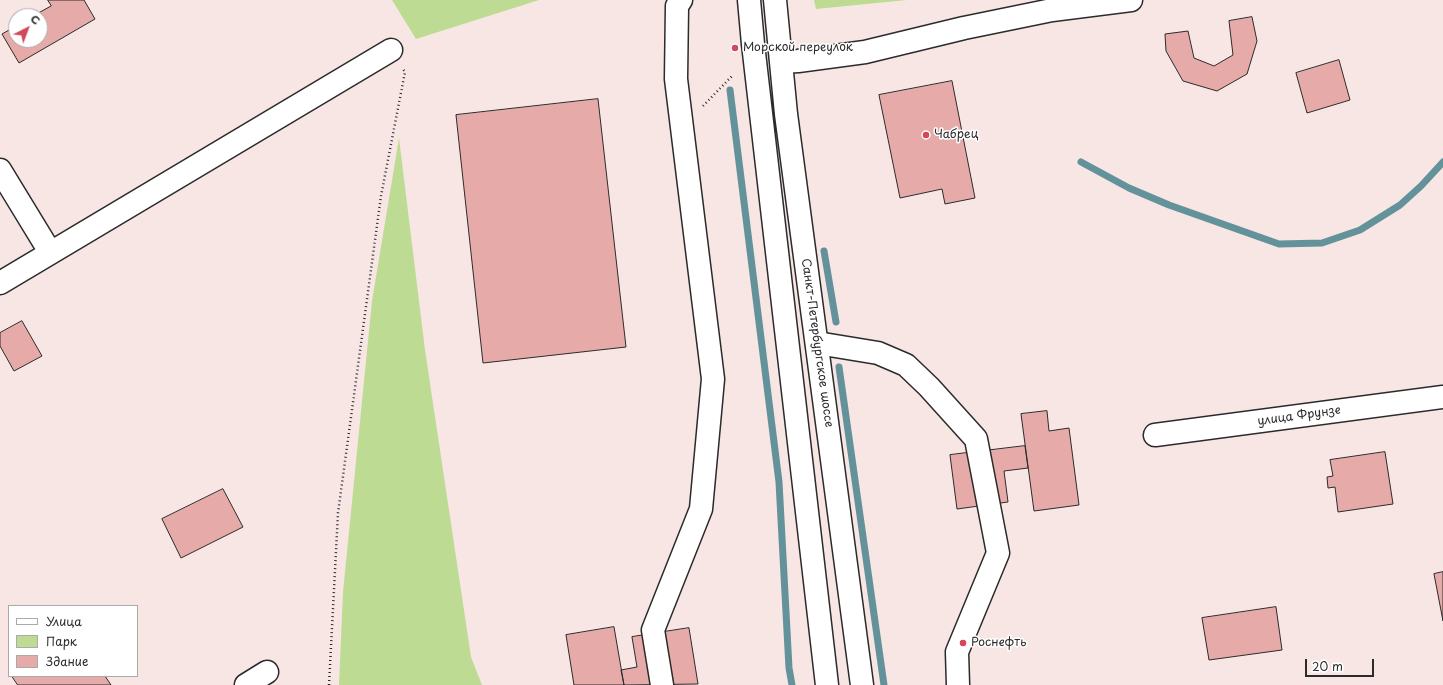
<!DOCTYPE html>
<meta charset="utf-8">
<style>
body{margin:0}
#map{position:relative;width:1443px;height:685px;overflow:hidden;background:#f8e6e5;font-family:"Playpen Sans",sans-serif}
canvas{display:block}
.legend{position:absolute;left:8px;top:605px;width:130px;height:72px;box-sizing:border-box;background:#fff;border:1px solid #aaa;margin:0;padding:5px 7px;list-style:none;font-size:12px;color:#2b2b2b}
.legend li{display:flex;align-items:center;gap:8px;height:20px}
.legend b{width:20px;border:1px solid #aaa}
.north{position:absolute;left:8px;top:8px;width:40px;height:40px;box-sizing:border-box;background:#fff;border:1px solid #aaa;border-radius:50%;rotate:42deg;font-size:11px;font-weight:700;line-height:16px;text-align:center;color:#2b2b2b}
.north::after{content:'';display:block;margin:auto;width:14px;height:18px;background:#d1495b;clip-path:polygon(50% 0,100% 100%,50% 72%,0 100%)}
.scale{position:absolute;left:1305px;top:659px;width:69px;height:18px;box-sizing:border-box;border:2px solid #2b2b2b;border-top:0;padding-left:5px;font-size:12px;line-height:14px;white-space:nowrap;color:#2b2b2b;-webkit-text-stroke:3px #fff;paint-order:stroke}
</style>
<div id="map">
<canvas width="1443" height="685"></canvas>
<ul class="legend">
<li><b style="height:5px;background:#fff"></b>Улица</li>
<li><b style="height:11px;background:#bedb93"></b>Парк</li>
<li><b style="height:11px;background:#e6aba8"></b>Здание</li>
</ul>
<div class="north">С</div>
<div class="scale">20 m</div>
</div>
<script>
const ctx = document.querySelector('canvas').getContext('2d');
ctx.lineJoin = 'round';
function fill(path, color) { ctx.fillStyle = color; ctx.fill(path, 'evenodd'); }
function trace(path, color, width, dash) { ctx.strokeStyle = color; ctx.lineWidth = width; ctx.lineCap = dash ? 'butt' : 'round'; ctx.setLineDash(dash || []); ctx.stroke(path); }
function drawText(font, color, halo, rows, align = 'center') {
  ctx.font = font + ' "Playpen Sans",sans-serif'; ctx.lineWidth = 3; ctx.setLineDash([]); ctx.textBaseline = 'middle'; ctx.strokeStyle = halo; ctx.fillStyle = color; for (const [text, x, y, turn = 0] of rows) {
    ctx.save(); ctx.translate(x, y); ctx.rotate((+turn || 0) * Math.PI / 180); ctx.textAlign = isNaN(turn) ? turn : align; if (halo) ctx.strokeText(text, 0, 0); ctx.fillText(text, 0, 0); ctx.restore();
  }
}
fill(new Path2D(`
 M392 0H539L416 39Z
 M814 0H907L816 9Z
 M399 138 425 350 471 657 482 685H339L343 592 372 301Z`), '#bedb93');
trace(new Path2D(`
 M730 90 779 482 789 668 792 685
 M1081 162 1129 188 1169 205 1279 244 1322 243 1360 230 1400 205 1421 186 1443 162
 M824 251 836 322
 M839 367 884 685`), '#63929b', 7);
const building = new Path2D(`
 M48 0H84L95 19 19 63 2 34 16 26V40H40V16H33L51 6Z
 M1252 17 1257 41 1247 74 1217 91 1183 81 1166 51 1165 34 1188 31 1194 58 1214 66 1233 55 1229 21Z
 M1339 60 1350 100 1307 113 1296 73Z
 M952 81 975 198 945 204 942 189 900 198 879 95Z
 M598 99 626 347 483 363 456 115Z
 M22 321 42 356 14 371 0 346V333Z
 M1047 411 1049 431 1069 428 1079 505 1034 511 1021 414Z
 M1025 446 1028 468 1004 471 1008 502 957 509 950 455Z
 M1385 452 1393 504 1338 512 1335 487 1328 488 1327 477 1333 476 1330 460Z
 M223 489 243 527 181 558 162 519Z
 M1443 572V621L1434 574Z
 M1276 607 1282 650 1209 660 1202 618Z
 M614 627 624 685H574L566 635Z
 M689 628 698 684 624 685 621 670 637 667 632 637Z
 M12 676H105L111 685H18Z`);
fill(building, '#e6aba8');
trace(building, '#2b2b2b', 1);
const minor = new Path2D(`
 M782 62 798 61 865 52 964 28 1052 10 1131 0
 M0 170 50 252
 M0 283 391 50
 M817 343 878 353 906 365 929 387 976 439 998 553 957 652 958 685
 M1155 435 1443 397
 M246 685 267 672
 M662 685 653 630 701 509 713 379 676 79 677 6 681 0`);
const major = new Path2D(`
 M749 0 753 44 827 685
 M775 0 786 114 862 685`);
trace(minor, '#2b2b2b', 25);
trace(major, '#2b2b2b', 25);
trace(new Path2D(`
 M703 106 733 75
 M329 685 338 513 381 196 405 72 403 69`), '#2b2b2b', 2.5, [1, 3]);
trace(minor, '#fff', 22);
trace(major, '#fff', 22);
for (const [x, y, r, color] of [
 [735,48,4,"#d1495b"],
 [926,135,4,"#d1495b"],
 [963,643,4,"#d1495b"]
]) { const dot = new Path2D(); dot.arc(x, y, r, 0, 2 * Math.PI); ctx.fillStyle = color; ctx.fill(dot); trace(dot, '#fff', 1.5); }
drawText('12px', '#2b2b2b', '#fff', [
 ["Морской переулок",743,48],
 ["Чабрец",934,135],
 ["Роснефть",971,643]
], 'left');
drawText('12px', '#2b2b2b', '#fff', [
 ["Санкт-Петербургское шоссе",817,343,82],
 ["улица Фрунзе",1299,416,-8]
]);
</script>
